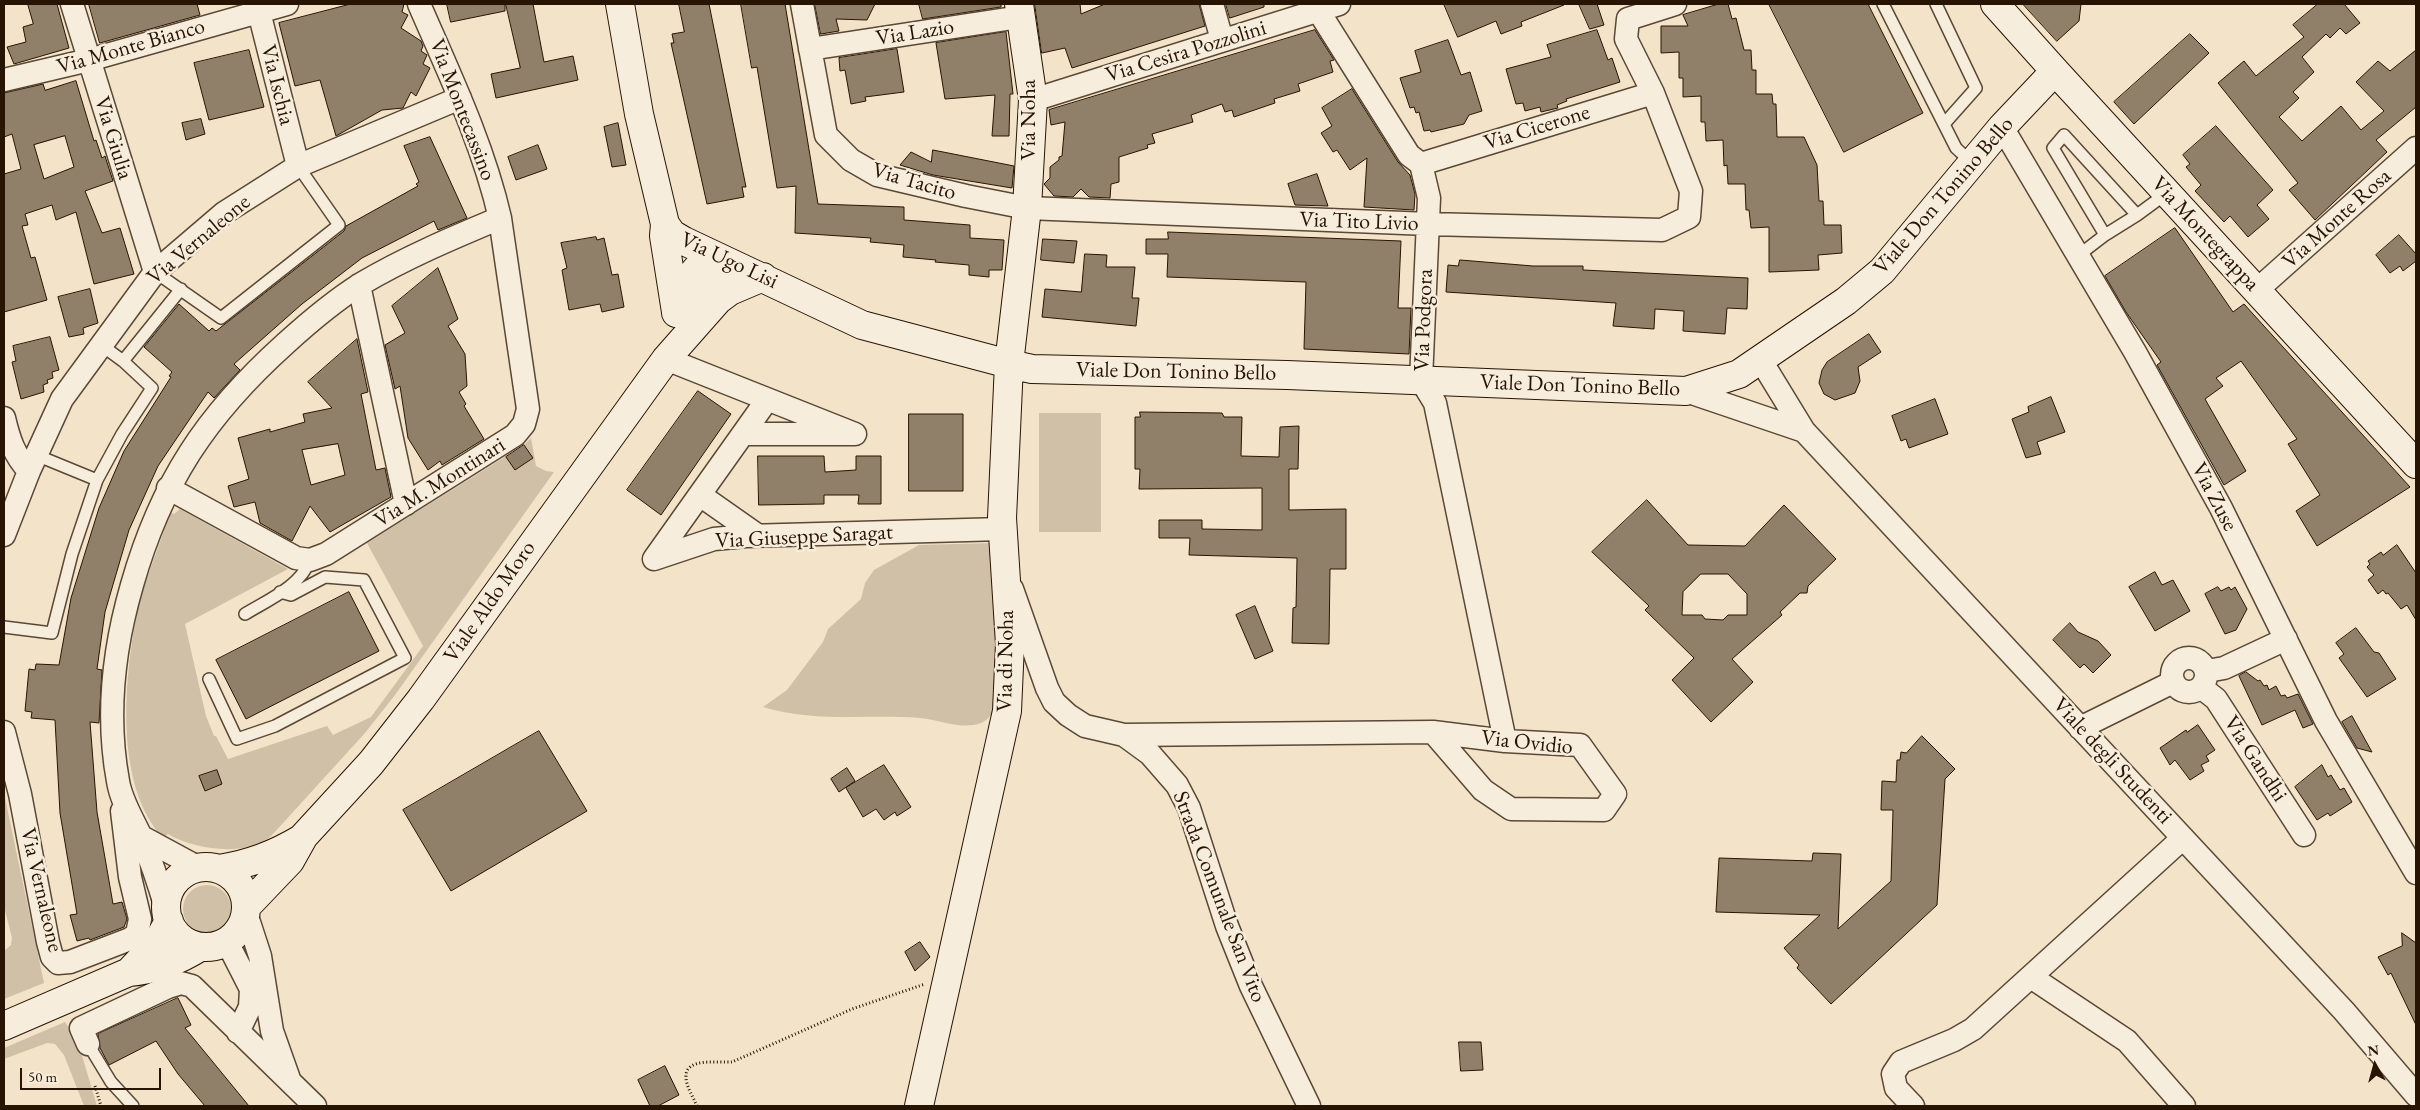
<!DOCTYPE html>
<style>
body{margin:0}
#map{position:relative;width:2420px;height:1110px;overflow:hidden;background:#f2e3c9;font-family:"EB Garamond",serif}
canvas{display:block}
.frame{position:absolute;inset:0;border:5px solid #281402;pointer-events:none}
.north{position:absolute;left:2350px;top:1040px;width:50px;height:50px;-webkit-text-stroke:4px #f7eddc;paint-order:stroke;rotate:353deg;font-size:14px;font-weight:700;line-height:20px;text-align:center;color:#281402}
.north::after{content:'';display:block;margin:auto;width:18px;height:22px;background:#281402;clip-path:polygon(50% 0,100% 100%,50% 72%,0 100%)}
.scale{position:absolute;left:20px;top:1068px;width:141px;height:22px;box-sizing:border-box;border:2px solid #281402;border-top:0;padding-left:6px;font-size:15px;line-height:18px;white-space:nowrap;color:#281402;-webkit-text-stroke:4px #f7eddc;paint-order:stroke}
</style>
<div id="map">
<canvas width="2420" height="1110"></canvas>
<div class="frame"></div>
<div class="north">N</div>
<div class="scale">50 m</div>
</div>
<script>
const ctx = document.querySelector('canvas').getContext('2d');
ctx.lineJoin = 'round';
function fill(path, color) { ctx.fillStyle = color; ctx.fill(path, 'evenodd'); }
function trace(path, color, width, dash) { ctx.strokeStyle = color; ctx.lineWidth = width; ctx.lineCap = dash ? 'butt' : 'round'; ctx.setLineDash(dash || []); ctx.stroke(path); }
function drawText(font, color, halo, rows, align = 'center') {
  ctx.font = font + ' "EB Garamond",serif'; ctx.lineWidth = 5; ctx.setLineDash([]); ctx.textBaseline = 'middle'; ctx.strokeStyle = halo; ctx.fillStyle = color; for (const [text, x, y, turn = 0] of rows) {
    ctx.save(); ctx.translate(x, y); ctx.rotate((+turn || 0) * Math.PI / 180); ctx.textAlign = isNaN(turn) ? turn : align; if (halo) ctx.strokeText(text, 0, 0); ctx.fillText(text, 0, 0); ctx.restore();
  }
}
fill(new Path2D(`
 M1039 413H1101V532H1039Z
 M531 438 536 466 546 471 554 472 395 695 365 733 273 834C251 858 194 850 168 834L163 838C114 785 124 679 137 614 144 580 160 546 170 512L174 514 180 509 288 569 185 624 206 716 214 736H216L228 759 327 726 333 735 371 717 423 646 367 543 524 445Z
 M994 543 998 703C994 711 989 720 981 723 960 730 941 720 920 718 865 714 817 723 763 707L787 690 823 642 828 629 861 599 865 583 874 570 919 545Z
 M4 793 44 983 4 999V951L11 945 12 938 4 906Z
 M183 909a24 24 0 1 1 48 0a24 24 0 1 1-48 0Z
 M65 1022 78 1042 97 1106H84L64 1055 55 1044 47 1043 4 1059V1048Z`), '#d0c0a7');
const building = new Path2D(`
 M28 4H57L69 48 14 64 7 47 26 42 23 27 33 24Z
 M89 4H197L200 15 100 43Z
 M351 4H404L402 12 408 15 401 28 421 41 423 46 421 51 427 55 423 64 430 68 416 96 411 92 403 108 382 110 336 136 320 80 295 86 279 23Z
 M447 4H505V11L451 22Z
 M506 4H533L544 62 573 56 578 80 496 98 491 74 520 68Z
 M679 4H709L746 187H742L744 197 707 204 671 43H674L672 34 684 32Z
 M741 4H785L818 204 904 207V220L970 225V238L1004 240 1002 270H989V277L969 275V265L935 262 936 260 903 257 904 245 870 242 871 238 795 233 796 186 777 188 757 67 752 68Z
 M815 4H875L867 20 836 19 839 31 821 34Z
 M919 4H1001V7L923 19Z
 M1035 4H1080L1081 14 1105 4H1199L1205 26 1072 68 1065 48 1042 53Z
 M1226 4H1264V7L1230 18Z
 M1444 4H1564V5L1521 22 1522 26 1501 34 1496 21 1458 37Z
 M1579 4H1597L1604 25 1590 29Z
 M1719 4H1728L1732 19 1736 18 1744 50H1751L1752 70H1756V94H1772L1773 104H1776L1777 137H1804L1817 165 1819 201H1823L1824 225H1841L1842 253 1818 255 1819 270 1769 272V227L1751 228 1749 210H1746L1745 184H1728L1727 165 1724 166 1723 140 1706 141 1705 122H1701V96L1683 97V78H1679V52L1661 53V26H1688L1683 15Z
 M1769 4H1868L1923 113 1844 152Z
 M2023 4H2081L2079 21 2057 41Z
 M2318 4H2344L2360 23 2346 34 2340 28 2330 38 2326 34 2302 57 2314 72 2293 92 2299 98 2279 117 2302 141 2341 106 2361 130 2384 111 2356 82 2378 61 2390 71 2416 50V107L2376 140 2387 152 2315 220 2289 190 2298 183 2218 83 2244 61 2256 76 2304 37 2293 25Z
 M1315 30 1334 60 1330 61 1333 72 1298 84 1300 91 1274 99 1275 103 1234 117 1232 110 1225 112 1222 104 1191 115 1193 122 1152 134 1155 143 1147 145 1148 148 1119 157V182L1111 184 1110 198 1089 197 1081 189 1073 197 1054 196 1044 184 1050 178V167L1059 160V157L1062 156 1065 122 1051 125 1049 110Z
 M1597 30 1608 60 1612 58 1620 82 1566 99 1567 101 1557 105 1558 108 1541 112 1540 107 1525 111 1523 103 1516 104 1506 69 1551 57 1547 45Z
 M1006 32 1013 94H1010L1009 136H992L995 95 945 99 936 43Z
 M2190 34 2209 53 2134 124 2114 102Z
 M1448 40 1461 75 1470 72 1482 111 1469 115 1464 124 1431 132 1430 130 1424 131 1419 112 1416 113 1414 107 1410 108 1400 78 1421 72 1415 51Z
 M897 49 904 92 865 97 866 101 851 104 845 70 840 71 839 58Z
 M249 50 264 107 209 120 194 63Z
 M76 81 94 141 96 140 102 158 105 156 113 181 85 191 102 233 120 228 134 274 94 284 76 212 56 220 52 205 25 214 28 225 22 226 31 258 35 257 47 300 4 312V174L21 169 12 134 4 137V93L43 84 45 90ZM65 136 74 167 44 179 34 145Z
 M1352 89 1398 162 1410 175 1415 194 1414 210 1364 207 1367 158 1350 170 1337 150 1333 152 1321 133 1332 126 1322 108Z
 M201 119 205 134 186 140 182 123Z
 M618 123 626 165 612 167 604 127Z
 M2216 126 2273 190 2257 205 2269 219 2248 237 2230 216 2224 222 2195 191 2201 185 2186 167 2190 164 2183 155Z
 M430 137 467 218 438 230 434 221 362 258 302 304 234 364 240 370 214 398 208 392 158 466 129 530 105 612 97 669 102 670 99 723 90 722 97 812 113 904 122 902 127 919 124 927 90 940 89 938 77 941 70 915 77 914 60 813 55 720 31 718 32 712 25 711 29 669 35 670 36 664 59 665 71 598 99 508 124 451 171 377 169 376 172 372 144 347 179 304 209 331 212 328 216 331 344 231 346 226 418 186 416 184 419 182 404 146Z
 M538 145 547 169 516 180 508 157Z
 M933 150 1014 166 1012 188 933 175 900 165 911 152 931 162Z
 M1317 174 1328 206 1295 205 1288 184Z
 M2175 228 2233 312 2244 304 2410 487 2317 546 2296 511 2320 495 2288 444 2297 439 2241 361 2216 378 2223 386 2205 399 2246 471 2224 485 2157 365 2161 362 2126 312 2105 276Z
 M1168 232 1401 241 1398 308H1411L1409 354 1304 349 1306 282 1167 277 1168 254H1146V239H1168Z
 M2399 235 2416 254V261L2403 271 2400 266 2390 273 2376 255Z
 M596 237 597 240 604 238 612 275 618 274 624 307 602 312 600 304 569 310 562 270 567 268 561 243Z
 M1043 239 1077 241 1074 263 1041 260Z
 M1085 254 1107 255 1106 267H1135L1132 298H1139L1136 326 1042 317 1045 289 1081 292Z
 M1460 260 1533 266H1583V270L1748 278 1747 309 1727 308 1725 334 1683 331 1684 311 1655 309 1654 329 1613 326 1616 303 1446 292 1448 265 1458 266Z
 M438 268 458 319 448 326 465 354 467 386 459 392 466 404 464 406 484 439 442 465 440 461 428 470 408 438 400 386 395 389 385 345 405 333 392 306Z
 M90 289 98 323 83 328 84 334 69 337 58 297Z
 M1869 334 1881 352 1858 367 1860 381 1855 393 1835 400 1824 394 1819 383 1822 370 1827 362Z
 M50 337 59 370 52 372 53 378 47 380 48 383 43 385 44 392 21 399 12 362 16 361 13 346Z
 M357 339 368 392 361 394 376 470 385 468 391 497 330 532 310 506 292 541 260 523 255 502 234 507 228 486 249 479 238 438 270 429V432L305 422 303 414 332 408 308 382ZM338 444 345 475 311 485 302 450Z
 M698 391 731 414 661 515 627 490Z
 M2051 397 2065 432 2037 442 2041 454 2026 458 2012 419 2029 412 2028 407Z
 M1935 399 1948 434 1909 448 1906 439 1901 441 1892 416Z
 M1140 412 1222 413 1224 417H1242L1241 456 1279 457 1280 427 1299 426 1298 469H1289V510L1346 509V569H1330L1329 644 1292 643 1293 608 1296 607 1297 558 1189 555 1190 538H1159V520H1202V529L1262 530V488L1139 489 1140 469H1135V417H1140Z
 M909 414H963V491H909Z
 M524 445 533 458 515 470 506 457Z
 M758 456H824L825 472 856 470V456H881V504H858L859 495H824V504L759 505Z
 M1647 500 1688 545 1745 546 1784 505 1836 559 1808 586 1807 593H1800L1780 612 1782 615 1732 659 1753 682 1711 722 1672 680 1694 658 1645 610 1649 606 1592 552ZM1701 574H1728L1747 594V615H1728L1723 620 1705 619 1702 615H1682L1683 592Z
 M2397 545 2416 573V620L2407 605 2401 609 2388 593 2386 594 2383 590 2378 594 2368 580 2374 575 2367 567 2370 564 2368 561 2381 552 2383 555Z
 M2155 572 2162 585 2173 580 2190 611 2155 631 2129 587Z
 M2218 587 2221 591 2229 587 2231 590 2235 587 2247 609 2236 630 2225 634 2205 594Z
 M349 592 379 651 246 719 216 660Z
 M1255 606 1273 651 1255 659 1236 615Z
 M2070 623 2078 632 2098 641 2111 655 2093 673 2084 664 2080 668 2053 640Z
 M2356 628 2374 652 2379 653 2396 679 2367 697 2339 658 2344 654 2336 643Z
 M2246 672 2258 681 2260 680 2264 686 2267 685 2269 690 2276 686 2281 696 2285 695 2287 698 2298 694 2313 724 2303 728 2295 710 2262 725 2239 676Z
 M2352 716 2372 752 2357 748 2342 722Z
 M2198 725 2215 750 2206 756 2209 761 2201 765 2204 771 2190 780 2175 760 2170 765 2160 748 2186 730 2187 732Z
 M539 731 587 811 451 891 403 810Z
 M1922 736 1955 769 1945 779 1937 905 1831 1004 1797 968 1799 965 1784 948 1820 915 1716 912 1719 858 1812 861 1813 853 1841 854 1838 929 1891 881 1893 810H1881L1882 781 1896 782 1897 760H1900L1901 752 1906 753Z
 M884 765 911 807 897 816 895 812 884 820 876 809 863 817 846 788Z
 M2322 765 2328 777 2331 775 2340 790 2344 788 2352 802 2330 816 2328 813 2317 820 2295 787Z
 M847 768 855 781 839 792 831 779Z
 M217 770 222 784 205 791 199 776Z
 M2402 933 2416 943V1025L2391 973 2388 975 2378 957 2402 946Z
 M920 942 930 957 915 971 905 952Z
 M178 998 191 1025 185 1028 249 1106H205L178 1074 156 1041 109 1065 100 1048 98 1034Z
 M1459 1042H1481L1483 1070 1461 1071Z
 M665 1066 679 1095 658 1106H650L638 1080Z`);
fill(building, '#918069');
trace(building, '#281402', 1);
const lane = new Path2D(`
 M1883 4 1956 148 1972 163
 M1936 4 1976 88 1944 124
 M2105 235 2137 215
 M2079 255 2105 235 2053 148 2064 135 2137 215 2167 193
 M155 272 221 318 339 225 298 166
 M123 361 181 289
 M97 480 122 434 152 388 123 361 100 344
 M245 614C268 600 301 586 310 560
 M4 627 52 633 72 554 97 480 36 455
 M209 679 237 739 275 726 405 658 364 580 325 577 291 595 280 592
 M88 1044 111 1082 133 1106`);
const street = new Path2D(`
 M72 4 155 272
 M257 4 298 166
 M802 4 826 135 851 160 877 175 966 196 1027 208 1429 224 1662 230 1689 217 1691 191 1653 93 1626 39 1628 19 1675 4
 M1212 4 1222 40
 M1314 4 1409 155 1421 164 1429 198 1421 380 1435 403 1505 741
 M810 49 1020 17
 M4 80 89 60 287 4
 M1033 100 1339 4
 M2002 127 2135 352 2221 508 2326 721 2416 873
 M1421 164 1653 93
 M359 285 406 504
 M2257 290 2416 148
 M666 359 855 434H743
 M1760 359 1804 431 2344 1011 2416 1095
 M1686 391 1804 431
 M767 400 654 559 714 539 746 536 1003 529
 M4 418C9 439 14 455 29 471
 M168 488 296 558 310 560 326 554 515 435 524 424 528 409 500 218C483 144 449 73 419 4
 M700 495 757 535
 M4 535 29 471 62 399 155 272 224 213 298 166 460 98
 M1012 589 1047 688 1054 702 1068 715 1085 726 1124 735 1150 754 1177 785 1189 808 1227 926 1251 986 1309 1106
 M2172 675a17 17 0 1 1 34 0a17 17 0 1 1-34 0Z
 M2207 671 2224 668 2286 639
 M2202 688 2216 699 2304 835
 M2080 728 2173 682
 M4 732 20 794 48 942 52 957 58 963 70 962 130 939 137 934 140 919 130 877 122 811
 M1124 735 1433 732 1505 741 1580 745 1615 794 1604 810 1511 809 1483 790 1433 732
 M140 836 199 868
 M166 908C159 884 151 860 141 837 133 819 121 801 118 781 106 716 114 647 132 585 161 483 206 415 285 344 308 323 334 301 361 284 405 258 452 238 500 218
 M246 913 260 956 272 1031 289 1079
 M227 942 251 989 250 1007 238 1032
 M2031 977 2127 1041 2184 1106
 M88 1044 81 1028 168 987 181 983 192 986 315 1106
 M1913 1106 1896 1088 1893 1074 1901 1062 1954 1040 1973 1029 2183 838`);
const secondary = new Path2D(`
 M620 4 639 114 665 224 672 234 684 241 862 325 1009 364 1032 369 1287 375 1686 391 1739 374 1846 301 1882 271 2002 127 2055 71
 M1995 4 2055 71 2416 464
 M665 224 664 236 676 312
 M676 313C681 290 692 268 713 255L715 273 699 315
 M166 907a40 40 0 1 1 80 0a40 40 0 1 1-80 0Z
 M219 869C250 864 274 855 301 839
 M247 906 290 861 304 836 371 763 421 699 666 359 718 300 730 291 763 277
 M129 972 158 941 169 921
 M4 1026 129 972C154 970 178 961 200 947
 M919 1106 1007 711 1010 644 1002 518 1009 364 1027 208 1033 100 1019 4`);
trace(lane, '#5a4834', 14);
trace(street, '#5a4834', 25);
trace(secondary, '#281402', 30);
trace(new Path2D(`
 M95 1086 101 1106
 M697 1106C693 1097 686 1086 686 1077 685 1057 719 1063 732 1062L852 1009 925 984`), '#281402', 3, [1, 2.5]);
trace(lane, '#f7eddc', 11);
trace(street, '#f7eddc', 22);
trace(secondary, '#f7eddc', 28);
drawText('22px', '#281402', '#f7eddc', [
 ["Via Lazio",915,33,-9],
 ["Via Monte Bianco",131,47,-16],
 ["Via Cesira Pozzolini",1186,52,-17],
 ["Via Ischia",277,85,76],
 ["Via Montecassino",462,110,69],
 ["Via Noha",1029,120,-90],
 ["Via Cicerone",1537,128,-17],
 ["Via Giulia",113,138,73],
 ["Via Tacito",914,182,16],
 ["Viale Don Tonino Bello",1944,196,-49],
 ["Via Monte Rosa",2337,219,-42],
 ["Via Tito Livio",1359,222,2],
 ["Via Montegrappa",2205,234,47],
 ["Via Vernaleone",199,240,-40],
 ["Via Ugo Lisi",729,261,25],
 ["Via Podgora",1424,320,-88],
 ["Viale Don Tonino Bello",1176,372,1],
 ["Viale Don Tonino Bello",1580,386,2],
 ["Via M. Montinari",440,483,-32],
 ["Via Zuse",2214,497,62],
 ["Via Giuseppe Saragat",804,537,-3],
 ["Viale Aldo Moro",490,602,-55],
 ["Via di Noha",1006,661,-89],
 ["Via Ovidio",1527,743,6],
 ["Via Gandhi",2255,759,57],
 ["Viale degli Studenti",2112,761,47],
 ["Via Vernaleone",41,890,77],
 ["Strada Comunale San Vito",1219,897,69]
]);
</script>
